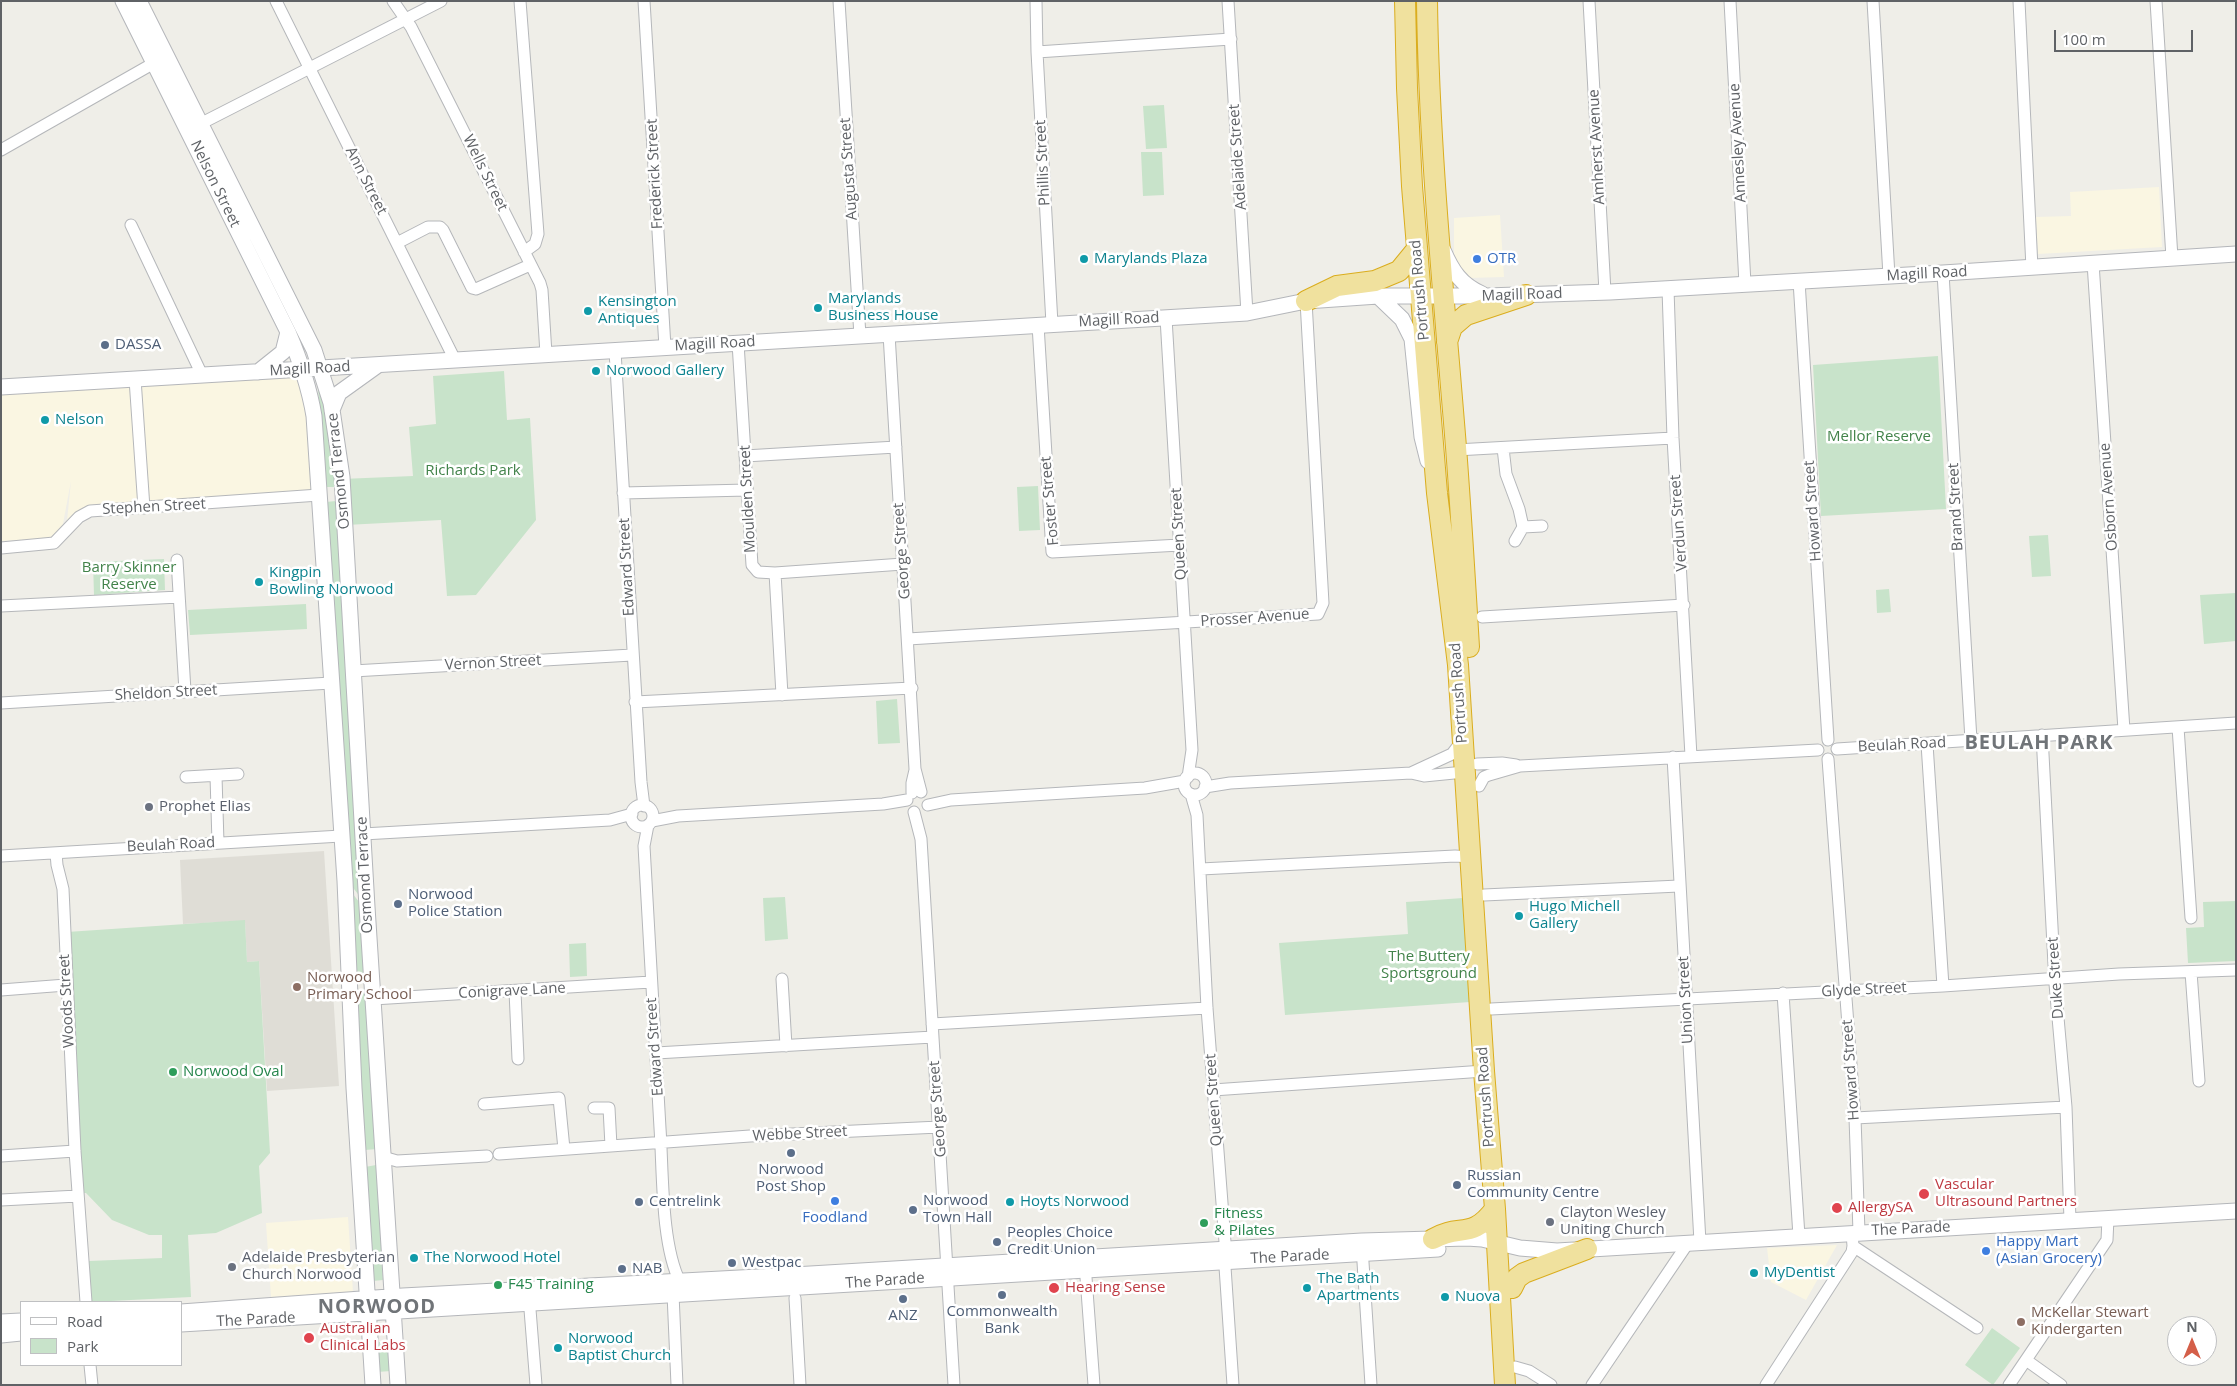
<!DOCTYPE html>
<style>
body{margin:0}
#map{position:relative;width:2237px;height:1386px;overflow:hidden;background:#efeee8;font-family:"Open Sans",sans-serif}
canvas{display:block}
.frame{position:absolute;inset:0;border:2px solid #5f6266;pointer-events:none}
.legend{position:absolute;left:20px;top:1301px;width:162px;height:65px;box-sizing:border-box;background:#fff;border:1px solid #bfc0c2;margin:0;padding:6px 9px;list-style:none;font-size:15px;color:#5f6266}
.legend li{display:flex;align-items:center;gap:10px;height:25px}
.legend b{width:25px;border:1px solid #bfc0c2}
.north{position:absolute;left:2167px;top:1316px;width:50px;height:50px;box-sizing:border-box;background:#fff;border:1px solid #bfc0c2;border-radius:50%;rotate:0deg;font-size:14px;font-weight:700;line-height:20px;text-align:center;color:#5f6266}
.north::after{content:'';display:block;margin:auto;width:18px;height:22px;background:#d45f49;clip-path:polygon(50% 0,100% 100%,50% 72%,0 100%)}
.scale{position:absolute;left:2054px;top:30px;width:139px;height:22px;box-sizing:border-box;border:2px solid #5f6266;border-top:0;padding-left:6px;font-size:15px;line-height:18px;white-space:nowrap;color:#5f6266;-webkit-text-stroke:4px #fff;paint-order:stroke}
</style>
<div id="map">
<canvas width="2237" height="1386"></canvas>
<div class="frame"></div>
<ul class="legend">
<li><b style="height:6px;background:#fff"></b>Road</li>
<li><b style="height:14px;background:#c8e3ca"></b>Park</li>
</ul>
<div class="north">N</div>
<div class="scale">100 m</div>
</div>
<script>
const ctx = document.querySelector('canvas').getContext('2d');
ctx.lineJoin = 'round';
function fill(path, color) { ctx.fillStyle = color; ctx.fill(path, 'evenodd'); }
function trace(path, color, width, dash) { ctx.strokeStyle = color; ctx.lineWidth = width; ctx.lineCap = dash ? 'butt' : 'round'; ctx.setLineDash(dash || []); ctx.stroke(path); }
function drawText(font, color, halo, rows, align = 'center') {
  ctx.font = font + ' "Open Sans",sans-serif'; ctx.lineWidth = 5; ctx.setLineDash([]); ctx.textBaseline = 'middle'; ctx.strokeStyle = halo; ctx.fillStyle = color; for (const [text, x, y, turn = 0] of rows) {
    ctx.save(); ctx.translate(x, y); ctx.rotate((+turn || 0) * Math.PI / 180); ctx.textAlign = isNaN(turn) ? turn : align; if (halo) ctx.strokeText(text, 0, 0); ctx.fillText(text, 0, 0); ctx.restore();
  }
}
fill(new Path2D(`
 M2159 187 2162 247 2038 254 2036 217 2071 216 2070 192Z
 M1500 215 1504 277 1469 278 1459 267 1454 256V218Z
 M303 369 319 495 90 511 66 531 71 481 62 529 52 538 1 541V387Z
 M348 1217 353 1292 271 1297 266 1223Z
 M1837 1245 1806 1300 1771 1282 1767 1248Z`), '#faf6e2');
fill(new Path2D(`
 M324 851 339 1086 267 1091 259 961 247 962 245 921 183 924 180 860Z`), '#dfddd6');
fill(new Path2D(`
 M1164 105 1167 148 1146 149 1143 106Z
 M1141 152H1162L1164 195 1143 196Z
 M1938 356 1946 509 1821 516 1813 365Z
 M504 371 507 420 530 418 536 520 476 595 447 596 441 520 346 525 342 479 413 476 409 427 436 424 433 376Z
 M318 390C335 419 333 455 335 487H325L324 450Z
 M1038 486 1040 530 1019 531 1017 487Z
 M336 501 361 898 347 880 326 502Z
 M2048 535 2051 576 2032 577 2029 536Z
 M164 559 165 590 94 595 93 562Z
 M1889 589 1891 612 1877 613 1876 590Z
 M2236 593V641L2204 644 2200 595Z
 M306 604 307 629 190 635 188 610Z
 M897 699 900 743 878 744 876 701Z
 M349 889 363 907 368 974H353Z
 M785 897 788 939 765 941 763 898Z
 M1463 898 1470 1002 1285 1015 1279 943 1408 934 1406 902Z
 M2236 901V961L2188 963 2186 928 2204 927 2203 902Z
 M245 920 247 962 259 961 270 1153 259 1166 262 1213 216 1233 188 1235 191 1297 91 1302 89 1261 162 1258V1235H149L112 1220 86 1193H81L67 932Z
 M586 943 587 976 570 977 569 944Z
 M369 989 377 1149 365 1150 354 990Z
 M376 1165 383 1220 381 1256 383 1280 373 1281 365 1167Z
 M1992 1328 2020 1348 1993 1385 1965 1365Z
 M379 1342H389L391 1371 377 1372Z`), '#c8e3ca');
const street = new Path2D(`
 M276 1 455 360
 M393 1 411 27 540 283 542 290 546 354
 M520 1 538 234 535 244 524 252
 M644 1 665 347
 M839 1 860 336
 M1036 1 1037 52 1052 324
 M1228 1 1247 313
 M1589 1 1605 292
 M1730 1 1745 284
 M1873 1 1889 276
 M2019 1 2032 268
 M2156 1 2172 258
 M1037 52 1231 39
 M200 124 441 1
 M1 150 154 63
 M131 225 202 375
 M397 243 428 227H440L443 230 472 288 476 289 530 265
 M2093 263 2124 730
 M1943 273 1971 740
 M1799 281 1828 740
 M1668 289 1673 438 1691 756
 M1166 318 1192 750 1188 777
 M1038 325 1052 552 1180 545
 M889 334 915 769 921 792
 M738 343 752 565 758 572 775 573 782 695
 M615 351 641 782 644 806
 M135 379 144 508
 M1503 448 1506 474 1519 509 1523 527
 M1456 450 1673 438
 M745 456 896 447
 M623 493 747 490
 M1523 527 1542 526
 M1515 541 1523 527
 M1 548 54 543 79 517 90 511 319 495
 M177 560 185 691
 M775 573 903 564
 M1 606 179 597
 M1482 617 1684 605
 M908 639 1318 614 1323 603 1306 301
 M353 671 632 655
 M635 702 912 688
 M1 703 331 683
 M2178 727 2191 918
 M2042 735 2055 984 2066 1107 2070 1220
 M1927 744 1943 986
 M1837 749 2236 723
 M1673 757 1700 1242
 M1828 759 1855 1118 1859 1232
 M1477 764 1502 763 1516 765
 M1411 773 1452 754 1461 742
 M1184 784a11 11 0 1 1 22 0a11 11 0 1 1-22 0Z
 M216 776 218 843
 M186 777 238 774
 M1479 786 1484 777 1489 775 1520 766 1818 750
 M1205 787 1230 783 1411 773 1424 776 1464 772
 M912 793V783L915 770
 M1191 794 1197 815 1207 1008 1225 1242V1267L1233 1385
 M928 805 951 800 1145 788 1185 781
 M631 816a11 11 0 1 1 22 0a11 11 0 1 1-22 0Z
 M914 812 921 839 954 1385
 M652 821 678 816 883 804 907 800
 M648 825 644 846C649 940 655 1034 660 1128 663 1172 661 1244 680 1282
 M363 834 610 820 632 814
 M56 853 57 865 63 889 75 1151 86 1302
 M1 856 341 836
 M1201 869 1455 856 1470 857
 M1484 895 1679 886
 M2191 972 2199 1081
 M782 979 786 1046
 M1 990 66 985
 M515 991 518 1059
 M1783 993 1799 1236
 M373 999 651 982
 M1491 1009 1943 986 2119 974 2236 970
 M932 1024 1207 1008
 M656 1053 933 1037
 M1213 1090 1484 1071
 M484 1104 559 1098 564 1149
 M594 1108H609L611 1146
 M1855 1118 2066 1107
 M499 1154 750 1136 939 1127
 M1 1156 75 1151
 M383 1157 397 1161 487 1156
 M1 1200 78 1196
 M1853 1246 1977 1328
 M1362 1247 1371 1385
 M1085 1264 1094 1385
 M673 1294 677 1385
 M529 1297 536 1385
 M795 1298 800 1385
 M2026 1360 2061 1385
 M90 1365 92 1385
 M1515 1367 1529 1371 1551 1385
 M1592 1385 1688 1243
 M1766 1385 1852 1252 1853 1246 1852 1233
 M2009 1385 2107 1240 2108 1218`);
const secondary = new Path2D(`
 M123 1 288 332C300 360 309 386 314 416L345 881 354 1088 373 1385
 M139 1 314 350 331 403 342 477 367 907 398 1385
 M1443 250C1452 271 1461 285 1482 294
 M1378 296 1402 319 1412 339 1422 437 1428 461
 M258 372 283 352 288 332
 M1 387 1247 313 1306 301 1378 296H1486L1610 292 1943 273 2236 254
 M332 410 339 393 378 365
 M181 1312 403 1296 777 1276 1362 1241 1467 1238 1482 1239 1520 1248 1557 1251 2236 1211
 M1 1322 21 1321
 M181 1324 1438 1249
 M1 1335 21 1333`);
const highway = new Path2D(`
 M1405 1 1407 88 1412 186 1437 493 1458 665 1484 1071 1495 1209 1505 1385
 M1427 1C1429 150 1444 298 1456 447 1461 513 1465 580 1469 647
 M1306 301 1337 286 1375 281 1399 271 1417 249
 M1447 342 1452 327 1466 315 1526 295
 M1433 1239C1460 1223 1471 1241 1495 1209
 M1512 1288 1517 1278 1524 1273 1587 1249`);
trace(street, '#b5b7ba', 13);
trace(secondary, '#b4b6ba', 17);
trace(highway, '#daad1e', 22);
trace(street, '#fff', 11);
trace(secondary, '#fff', 15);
trace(highway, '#f0e19e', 20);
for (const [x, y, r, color] of [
 [1084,259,5,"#0f9aa8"],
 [1477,259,5,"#3f7fe0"],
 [818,308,5,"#0f9aa8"],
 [588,311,5,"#0f9aa8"],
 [105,345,5,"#5c6f8a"],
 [596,371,5,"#0f9aa8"],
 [45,420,5,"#0f9aa8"],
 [259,582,5,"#0f9aa8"],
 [149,807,5,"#6b7280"],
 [398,904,5,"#5c6f8a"],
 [1519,916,5,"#0f9aa8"],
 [297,987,5,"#8d6e63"],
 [173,1072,5,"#2e9e5b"],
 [791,1153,5,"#5c6f8a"],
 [1457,1185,5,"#5c6f8a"],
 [1924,1194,6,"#e0444e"],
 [835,1201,5,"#3f7fe0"],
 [639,1202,5,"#5c6f8a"],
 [1010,1202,5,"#0f9aa8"],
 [1837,1208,6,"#e0444e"],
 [913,1210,5,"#5c6f8a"],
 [1550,1222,5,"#6b7280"],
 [1204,1223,5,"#2e9e5b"],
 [997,1242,5,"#5c6f8a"],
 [1986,1251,5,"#3f7fe0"],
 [414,1258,5,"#0f9aa8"],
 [732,1263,5,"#5c6f8a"],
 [232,1267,5,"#6b7280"],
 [622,1269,5,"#5c6f8a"],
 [1754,1273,5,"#0f9aa8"],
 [498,1285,5,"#2e9e5b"],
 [1054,1288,6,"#e0444e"],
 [1307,1288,5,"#0f9aa8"],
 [1002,1295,5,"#5c6f8a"],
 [1445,1297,5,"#0f9aa8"],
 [903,1299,5,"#5c6f8a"],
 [2021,1322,5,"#8d6e63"],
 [309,1338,6,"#e0444e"],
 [558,1348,5,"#0f9aa8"]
]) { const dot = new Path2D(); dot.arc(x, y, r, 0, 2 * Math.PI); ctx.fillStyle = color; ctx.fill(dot); trace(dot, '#fff', 2); }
drawText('15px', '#5f6266', '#fff', [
 ["Annesley Avenue",1738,143,-93],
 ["Amherst Avenue",1597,147,-93],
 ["Adelaide Street",1238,157,-94],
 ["Phillis Street",1043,163,-93],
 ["Augusta Street",849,169,-94],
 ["Wells Street",485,173,64],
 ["Frederick Street",655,174,-93],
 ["Ann Street",366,181,63],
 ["Nelson Street",215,184,64],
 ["Magill Road",1927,274,-3],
 ["Portrush Road",1420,290,-95],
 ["Magill Road",1522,295,-2],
 ["Magill Road",1119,320,-3],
 ["Magill Road",715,344,-3],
 ["Magill Road",310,369,-3],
 ["Osmond Terrace",339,471,-96],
 ["Osborn Avenue",2109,497,-94],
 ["Moulden Street",748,499,-93],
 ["Foster Street",1050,501,-95],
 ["Stephen Street",154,507,-3],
 ["Brand Street",1956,507,-93],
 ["Howard Street",1813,511,-94],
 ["Verdun Street",1679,523,-94],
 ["Queen Street",1179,534,-93],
 ["George Street",902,551,-94],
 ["Edward Street",627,567,-93],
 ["Prosser Avenue",1255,618,-4],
 ["Vernon Street",493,663,-3],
 ["Sheldon Street",166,693,-3],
 ["Portrush Road",1459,693,-94],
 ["Beulah Road",1902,745,-3],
 ["Beulah Road",171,845,-3],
 ["Osmond Terrace",365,875,-93],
 ["Duke Street",2056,978,-94],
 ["Glyde Street",1864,990,-3],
 ["Conigrave Lane",512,991,-3],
 ["Union Street",1686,1000,-93],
 ["Woods Street",67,1001,-93],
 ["Edward Street",655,1047,-94],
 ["Howard Street",1851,1070,-94],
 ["Portrush Road",1486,1097,-94],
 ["Queen Street",1214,1100,-94],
 ["George Street",938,1109,-94],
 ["Webbe Street",800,1134,-3],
 ["The Parade",1911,1229,-3],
 ["The Parade",1290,1257,-3],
 ["The Parade",885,1281,-4],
 ["The Parade",256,1320,-3]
]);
drawText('15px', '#0d838f', '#fff', [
 ["Marylands Plaza",1094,259],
 ["Marylands",828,299],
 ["Business House",828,316],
 ["Kensington",598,302],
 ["Antiques",598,319],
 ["Norwood Gallery",606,371],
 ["Nelson",55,420],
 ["Kingpin",269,573],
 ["Bowling Norwood",269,590],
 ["Hugo Michell",1529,907],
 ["Gallery",1529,924],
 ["Hoyts Norwood",1020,1202],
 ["The Norwood Hotel",424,1258],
 ["MyDentist",1764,1273],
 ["The Bath",1317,1279],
 ["Apartments",1317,1296],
 ["Nuova",1455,1297],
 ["Norwood",568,1339],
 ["Baptist Church",568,1356]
], 'left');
drawText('15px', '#366cbe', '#fff', [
 ["OTR",1487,259],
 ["Foodland",835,1218,"center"],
 ["Happy Mart",1996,1242],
 ["(Asian Grocery)",1996,1259]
], 'left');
drawText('15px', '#4e5e75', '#fff', [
 ["DASSA",115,345],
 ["Norwood",408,895],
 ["Police Station",408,912],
 ["Norwood",791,1170,"center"],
 ["Post Shop",791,1187,"center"],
 ["Russian",1467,1176],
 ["Community Centre",1467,1193],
 ["Norwood",923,1201],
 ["Town Hall",923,1218],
 ["Centrelink",649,1202],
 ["Peoples Choice",1007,1233],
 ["Credit Union",1007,1250],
 ["Westpac",742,1263],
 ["NAB",632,1269],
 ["Commonwealth",1002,1312,"center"],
 ["Bank",1002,1329,"center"],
 ["ANZ",903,1316,"center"]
], 'left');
drawText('15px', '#42834a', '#fff', [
 ["Mellor Reserve",1879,437],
 ["Richards Park",473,471],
 ["Barry Skinner",129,568],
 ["Reserve",129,585],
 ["The Buttery",1429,957],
 ["Sportsground",1429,974]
]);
drawText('15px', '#5b616d', '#fff', [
 ["Prophet Elias",159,807],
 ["Clayton Wesley",1560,1213],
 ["Uniting Church",1560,1230],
 ["Adelaide Presbyterian",242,1258],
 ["Church Norwood",242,1275]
], 'left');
drawText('15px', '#785e54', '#fff', [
 ["Norwood",307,978],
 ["Primary School",307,995],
 ["McKellar Stewart",2031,1313],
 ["Kindergarten",2031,1330]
], 'left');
drawText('15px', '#27864d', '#fff', [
 ["Norwood Oval",183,1072],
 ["Fitness",1214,1214],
 ["& Pilates",1214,1231],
 ["F45 Training",508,1285]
], 'left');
drawText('15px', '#be3a42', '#fff', [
 ["Vascular",1935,1185],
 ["Ultrasound Partners",1935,1202],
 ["AllergySA",1848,1208],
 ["Hearing Sense",1065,1288],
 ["Australian",320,1329],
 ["Clinical Labs",320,1346]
], 'left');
ctx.letterSpacing = '1px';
drawText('bold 20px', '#707478', '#fff', [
 ["BEULAH PARK",2039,743],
 ["NORWOOD",377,1307]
]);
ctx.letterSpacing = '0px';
</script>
